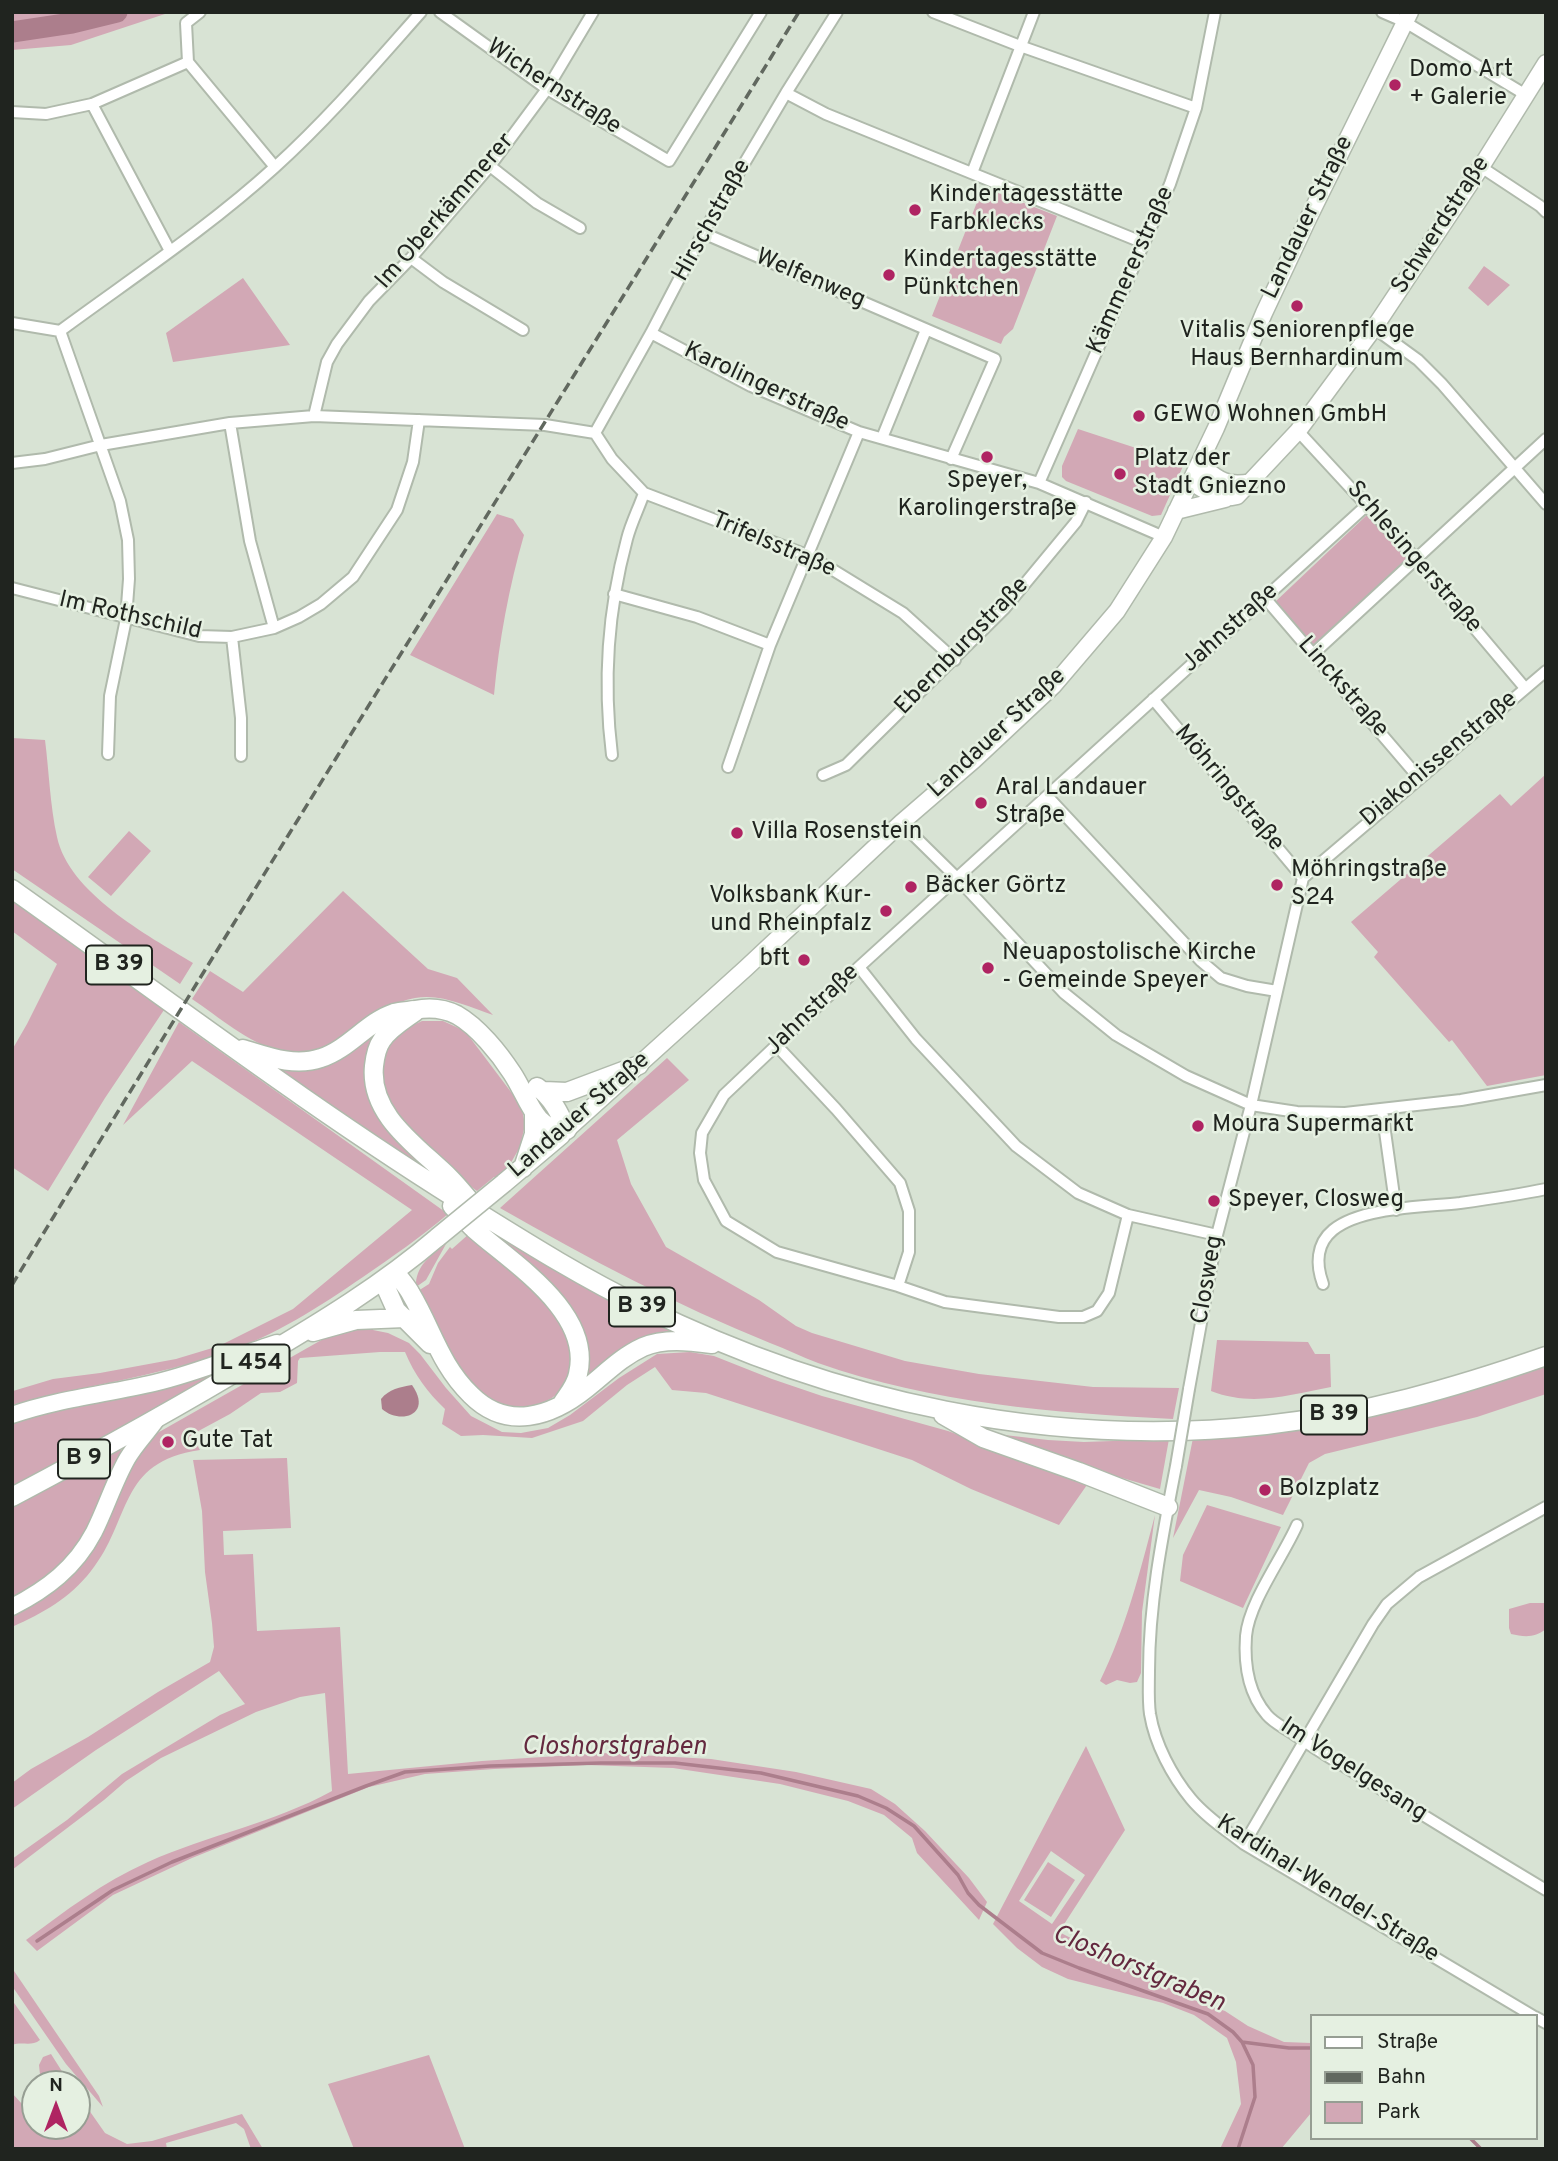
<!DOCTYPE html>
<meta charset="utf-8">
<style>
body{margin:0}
#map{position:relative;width:1558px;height:2161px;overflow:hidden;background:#d8e3d4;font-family:Overpass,sans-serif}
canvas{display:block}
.frame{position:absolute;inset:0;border:14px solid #20241f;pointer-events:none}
.legend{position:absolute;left:1310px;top:2014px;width:228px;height:126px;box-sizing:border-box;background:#e5f0e1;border:2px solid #969e93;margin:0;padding:9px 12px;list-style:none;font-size:21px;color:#20241f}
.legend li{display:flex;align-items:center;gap:14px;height:35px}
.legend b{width:35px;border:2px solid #969e93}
.north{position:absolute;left:21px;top:2070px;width:70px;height:70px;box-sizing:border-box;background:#e5f0e1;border:2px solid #969e93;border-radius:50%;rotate:0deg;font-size:19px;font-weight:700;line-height:28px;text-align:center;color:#20241f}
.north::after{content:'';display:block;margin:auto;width:24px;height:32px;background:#af2462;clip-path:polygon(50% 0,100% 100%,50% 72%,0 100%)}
</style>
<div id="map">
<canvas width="1558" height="2161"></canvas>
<div class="frame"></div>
<ul class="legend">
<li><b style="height:9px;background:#fff"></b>Straße</li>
<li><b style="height:9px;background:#61685f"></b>Bahn</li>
<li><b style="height:19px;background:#d2a8b5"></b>Park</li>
</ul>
<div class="north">N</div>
</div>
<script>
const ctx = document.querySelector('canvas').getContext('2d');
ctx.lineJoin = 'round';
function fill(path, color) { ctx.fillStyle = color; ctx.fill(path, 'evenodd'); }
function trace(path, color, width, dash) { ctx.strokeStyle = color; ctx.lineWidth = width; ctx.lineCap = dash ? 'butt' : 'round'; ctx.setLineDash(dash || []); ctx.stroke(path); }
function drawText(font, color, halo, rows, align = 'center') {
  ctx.font = font + ' Overpass,sans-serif'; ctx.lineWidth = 5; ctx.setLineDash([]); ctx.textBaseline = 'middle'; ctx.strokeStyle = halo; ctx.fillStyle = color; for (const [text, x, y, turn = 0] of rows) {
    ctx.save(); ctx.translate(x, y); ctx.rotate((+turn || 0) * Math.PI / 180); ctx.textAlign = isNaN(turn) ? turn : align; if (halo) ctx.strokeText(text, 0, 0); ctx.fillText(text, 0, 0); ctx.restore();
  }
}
fill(new Path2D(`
 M12 12H171L71 45 12 50Z
 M983 187 1057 216 1013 329 1004 337 1001 344 932 316Z
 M1484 266 1510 285 1488 306 1468 288Z
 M243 278 290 345 173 362 166 333Z
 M1078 429 1139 449 1141 445 1184 464 1161 515 1152 516 1066 481 1062 477V466Z
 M1369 513 1410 559 1311 647 1275 602Z
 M497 514 513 519 524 535C509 587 499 640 494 695L410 655Z
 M12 738 45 740C49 771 50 805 57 837 69 893 147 935 193 963L180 984 12 869Z
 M1546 774V1075L1487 1086 1452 1040 1449 1042 1374 957 1378 952 1351 922 1500 794 1511 806Z
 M129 831 151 851 111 896 88 877Z
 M343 891 428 969 457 978 493 1015C469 1007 441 993 415 998 366 1006 338 1067 280 1051 248 1043 219 1017 192 999L210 971 243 992Z
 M12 898 166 1007 105 1098 48 1191 12 1167V1050L27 1024 57 964 12 931Z
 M422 1021H443L465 1031 514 1096 522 1109 525 1125 520 1147 509 1166 497 1178 494 1177 477 1191 450 1171 407 1130 381 1088 383 1053 396 1033Z
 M179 1022 448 1214C421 1237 392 1257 363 1277 319 1307 274 1336 224 1353 154 1377 82 1386 12 1405L13 1391 53 1379 100 1373 176 1359 219 1346 293 1309 412 1210 192 1061 123 1125Z
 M385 1024 367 1073 443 1183 269 1064 279 1066Z
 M667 1058 689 1080 617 1140 631 1184 666 1247 759 1300 796 1326 812 1333 905 1361 979 1374 1093 1387 1179 1388 1173 1419C1054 1413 932 1403 818 1363 802 1357 786 1349 770 1343 676 1305 587 1258 500 1208Z
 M487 1229 554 1268 686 1335 585 1383 583 1344Z
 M470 1233C485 1245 501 1257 516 1270 527 1280 537 1294 547 1306 553 1312 561 1319 564 1327 583 1366 568 1404 522 1407 510 1408 496 1405 487 1398 453 1373 437 1327 418 1291L429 1284 438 1263 450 1247 452 1249Z
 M446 1244 426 1280 416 1287C415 1266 431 1255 446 1244Z
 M372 1324 373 1330 388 1333 409 1343 420 1354 446 1388 471 1416 502 1432 521 1433 548 1428 570 1415 619 1378 657 1354 690 1352 714 1356 772 1379 822 1396 948 1431 1089 1482 1059 1525 971 1489 912 1460 706 1393 672 1390 655 1367 627 1385 583 1421 532 1438 483 1435 461 1436 442 1424 445 1409C428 1393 414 1374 405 1352H380L300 1358 298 1361 297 1383 280 1392 261 1393 230 1414 191 1435 200 1450C117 1462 132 1520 91 1571 70 1598 43 1613 12 1627V1612L67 1577 132 1460 152 1436 332 1334Z
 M1217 1340 1308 1342 1315 1354H1330L1331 1387C1289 1395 1252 1407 1211 1391Z
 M1546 1365V1394L1477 1417 1325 1454 1309 1463 1283 1515 1231 1497 1199 1490 1173 1538 1193 1438 1373 1415 1463 1392 1521 1375Z
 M231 1367 12 1487V1420Z
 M987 1433 1048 1440 1084 1442 1169 1439 1160 1489 1064 1461Z
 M117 1447 122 1451C99 1489 91 1539 58 1570 46 1582 27 1590 12 1599V1505Z
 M287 1458 291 1528 223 1531 224 1555 253 1554 257 1631 340 1627 348 1774 482 1761 603 1753 711 1759 796 1772 871 1789 895 1804 925 1831 969 1878 987 1902 979 1920 917 1853 912 1838 884 1815 848 1801 780 1784 673 1768 587 1765 494 1769 425 1774 369 1787 192 1858 113 1895 37 1951 26 1940C65 1911 103 1882 148 1862 208 1835 274 1823 332 1791L325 1693 300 1697 256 1712 161 1758 126 1781 104 1800 12 1870V1859L67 1820 122 1774 220 1715 245 1704 219 1671 96 1750 12 1809V1783L31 1769 88 1737 158 1692 210 1662 214 1647 212 1623 205 1572 202 1511 193 1460Z
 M1207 1505 1281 1527 1243 1608 1180 1581 1183 1555Z
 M1155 1515 1142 1612 1141 1673 1137 1682 1130 1683 1117 1680 1106 1685 1100 1681C1126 1628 1140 1572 1155 1515Z
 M1530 1603H1546V1629C1535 1638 1524 1637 1511 1634L1509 1628V1609Z
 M1086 1746 1125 1830 1059 1932 1191 1999 1225 2011 1248 2026 1284 2042 1311 2043V2113L1281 2149H1220L1241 2104 1236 2062 1227 2038 1194 2015 1163 2003 1068 1979 1042 1967 1017 1948 993 1924ZM1051 1851 1085 1875 1052 1924 1019 1901Z
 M1048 1862 1075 1880 1051 1917 1024 1900Z
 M12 1968 99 2096 103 2107 66 2064 12 1986Z
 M12 2000 40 2040C31 2047 22 2041 12 2045Z
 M51 2054 70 2084H41L39 2065 43 2057Z
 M429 2055 465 2149H354L328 2084Z
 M12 2093 22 2104 35 2106V2126H77V2093L105 2133 127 2144 152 2141 242 2114 263 2149H251L244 2129 236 2123 166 2143 167 2149H12Z`), '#d2a8b5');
fill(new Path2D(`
 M412 1385C433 1415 400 1425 382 1409L381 1399C389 1389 400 1387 412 1385Z`), '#ac7e8c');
trace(new Path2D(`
 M37 1941 113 1890 172 1862 366 1786 405 1772 490 1766 601 1763H675L761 1773 858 1796 886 1808 914 1826 958 1875 968 1893 979 1905 1042 1953 1079 1968 1208 2014 1233 2032 1242 2042 1253 2065 1255 2097 1238 2149
 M1242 2042 1289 2048H1311
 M1470 2138 1481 2149`), '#ac7e8c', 3.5);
trace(new Path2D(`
 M12 32 72 23 117 12`), '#ac7e8c', 21);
const street = new Path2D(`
 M440 12 547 89 669 161 761 12
 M933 12 1020 46 1196 108
 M1382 12 1405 22 1526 95
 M188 62 275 167
 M188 62 186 23 200 12
 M786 93 826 114 1144 243
 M92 104 170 251
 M12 112 46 114 92 104 188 62
 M490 166 537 203 580 228
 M1481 167 1540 206 1546 212
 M972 173 1034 12
 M703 233 995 359 951 459
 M411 258 443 282 523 330
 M12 323 60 331C132 278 208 228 275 167 328 119 374 65 421 12
 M1374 328 1418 360 1442 384 1546 504
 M60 331 120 501 128 540 129 579 126 619 110 696 108 754
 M651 333 751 386 859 432 1039 483 1164 537
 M314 416 327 362 337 344 369 301 411 258 490 166 547 89 593 12
 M230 423 250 541 274 628
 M1298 431 1417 560 1525 688
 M595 433 651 333 703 233 786 93 837 12
 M595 433 612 459 644 493 807 555 833 570 903 613 955 660
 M882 438 926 330
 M12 463 45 459 101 445 230 423 314 416 545 425 595 433
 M1039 483 1170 184 1196 108 1215 12
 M12 588 199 636 232 637 274 628 299 617 321 604 353 577 397 510 413 462 419 420
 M614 594 697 617 770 645
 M1265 598 1419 778
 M232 637 241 718V756
 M1313 654 1546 439
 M1153 699 1303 878
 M612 755C603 683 608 609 627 539 631 523 639 508 644 493
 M728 767 770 645 859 432
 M823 775 846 765 1004 609 1076 522 1086 502
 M1047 796 1201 961 1221 978 1247 986 1277 991
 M901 823 957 878 1064 993 1116 1035 1186 1076 1251 1105 1297 1112 1345 1113 1461 1100 1546 1085
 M1303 878 1546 671
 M859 967 916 1039 1016 1146 1078 1193 1128 1215 1217 1235
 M777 1046 836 1109 900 1183 909 1211V1252L898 1286
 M1382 1110 1396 1210
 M1128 1215 1109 1293 1097 1311 1083 1317H1059L945 1302 898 1286 777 1252 726 1221 704 1180 700 1153 702 1133 724 1095 859 967 1367 505
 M1323 1284C1316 1265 1316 1244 1333 1230 1361 1207 1424 1207 1460 1203 1489 1199 1517 1195 1546 1189
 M1189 1389 1217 1235 1251 1105 1303 878
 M1176 1466C1163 1533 1149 1602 1149 1671 1149 1685 1148 1700 1150 1714 1155 1744 1172 1776 1191 1799 1206 1817 1226 1830 1244 1844L1533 2016
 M1297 1525C1283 1557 1249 1602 1246 1636 1244 1664 1248 1693 1267 1715 1273 1722 1281 1726 1289 1731 1308 1744 1327 1756 1347 1768 1413 1809 1479 1850 1546 1890
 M1244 1844 1373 1624 1387 1604 1419 1577 1546 1507
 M1535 2017 1546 2023`);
const secondary = new Path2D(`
 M1199 464C1218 479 1225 487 1251 482
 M1190 481C1207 492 1217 501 1237 496L1298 431 1374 328 1481 167 1546 63
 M1176 511 1225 499
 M561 1135 746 968 901 823 974 760 1053 686 1117 611 1164 537 1216 428 1264 313 1308 219 1410 12
 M12 1415C58 1399 107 1394 154 1383 197 1373 236 1356 277 1343
 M12 1607C47 1589 75 1568 94 1532 106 1508 114 1482 127 1459 135 1445 147 1433 156 1420`);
const primary = new Path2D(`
 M12 889C167 999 318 1114 479 1213 532 1246 585 1279 641 1306 834 1402 1051 1449 1266 1425 1363 1414 1454 1388 1546 1356
 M415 1012C404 1020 390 1028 382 1040 377 1047 375 1057 374 1066 369 1116 419 1147 450 1178 458 1186 465 1195 472 1203
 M243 1049C269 1057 295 1067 321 1058 349 1049 367 1022 394 1013 401 1011 409 1011 415 1010 430 1007 443 1008 457 1015 478 1027 499 1053 512 1073 522 1088 528 1106 539 1119 545 1125 553 1130 561 1135L504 1183
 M537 1087C552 1097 560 1114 567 1130
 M544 1091 567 1092 639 1065
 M523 1168 534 1134V1113
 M452 1206C459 1213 466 1221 474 1229 512 1263 593 1312 578 1374 576 1385 569 1393 563 1402
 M395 1272C400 1279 407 1286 411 1294 432 1329 440 1365 471 1395 507 1431 551 1417 587 1388 605 1374 621 1357 643 1347 664 1338 689 1341 712 1344
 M383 1281 396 1310 430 1344
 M313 1332 356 1320 405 1318
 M943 1415 983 1438 1079 1472 1168 1507
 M12 1497C95 1453 177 1408 258 1359 321 1322 383 1284 438 1237`);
trace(street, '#b0baac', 14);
trace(secondary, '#b0baac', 19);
trace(primary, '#b0baac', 21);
trace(street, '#fff', 10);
trace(secondary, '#fff', 16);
trace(primary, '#fff', 18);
trace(new Path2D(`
 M12 1285C271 859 537 437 799 12`), '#61685f', 3.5, [10, 5]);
const streetBridge = new Path2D(`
 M1176 1466 1189 1389`);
const primaryBridge = new Path2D(`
 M438 1237 504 1183`);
trace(streetBridge, '#b0baac', 14, []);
trace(primaryBridge, '#b0baac', 21, []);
trace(streetBridge, '#fff', 10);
trace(primaryBridge, '#fff', 18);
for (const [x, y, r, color] of [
 [1395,85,7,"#af2462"],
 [915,210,7,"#af2462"],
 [889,275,7,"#af2462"],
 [1297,306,7,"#af2462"],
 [1139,416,7,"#af2462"],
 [987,457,7,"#af2462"],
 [1120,474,7,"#af2462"],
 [981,803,7,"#af2462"],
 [737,833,7,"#af2462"],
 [1277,885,7,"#af2462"],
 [911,887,7,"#af2462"],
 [886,911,7,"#af2462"],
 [804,960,7,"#af2462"],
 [988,968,7,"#af2462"],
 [1198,1126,7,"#af2462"],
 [1214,1201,7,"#af2462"],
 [168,1442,7,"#af2462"],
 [1265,1490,7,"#af2462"]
]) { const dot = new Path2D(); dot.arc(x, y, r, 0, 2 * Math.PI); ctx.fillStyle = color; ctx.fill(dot); trace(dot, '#e5f0e1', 2.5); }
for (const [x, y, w] of [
 [119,965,66],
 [642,1307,66],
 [251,1364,77],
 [1334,1415,66],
 [84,1459,52]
]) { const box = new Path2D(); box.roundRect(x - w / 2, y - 19.5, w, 39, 5); ctx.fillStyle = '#e5f0e1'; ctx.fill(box); trace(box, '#20241f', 2); }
drawText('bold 23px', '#20241f', null, [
 ["B 39",119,965],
 ["B 39",642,1307],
 ["L 454",251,1364],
 ["B 39",1334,1415],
 ["B 9",84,1459]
]);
drawText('24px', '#20241f', '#e5f0e1', [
 ["Domo Art",1409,71],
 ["+ Galerie",1409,99],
 ["Kindertagesstätte",929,196],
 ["Farbklecks",929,224],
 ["Kindertagesstätte",903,261],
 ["Pünktchen",903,289],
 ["Vitalis Seniorenpflege",1297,332,"center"],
 ["Haus Bernhardinum",1297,360,"center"],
 ["GEWO Wohnen GmbH",1153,416],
 ["Platz der",1134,460],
 ["Stadt Gniezno",1134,488],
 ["Speyer,",987,482,"center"],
 ["Karolingerstraße",987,510,"center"],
 ["Aral Landauer",995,789],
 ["Straße",995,817],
 ["Villa Rosenstein",751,833],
 ["Möhringstraße",1291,871],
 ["S24",1291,899],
 ["Bäcker Görtz",925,887],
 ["Volksbank Kur-",872,897,"right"],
 ["und Rheinpfalz",872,925,"right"],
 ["Neuapostolische Kirche",1002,954],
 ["- Gemeinde Speyer",1002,982],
 ["bft",790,960,"right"],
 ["Moura Supermarkt",1212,1126],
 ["Speyer, Closweg",1228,1201],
 ["Gute Tat",182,1442],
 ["Bolzplatz",1279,1490]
], 'left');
drawText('24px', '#20241f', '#e5f0e1', [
 ["Wichernstraße",553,88,33],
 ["Im Oberkämmerer",446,212,-49],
 ["Landauer Straße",1309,218,-64],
 ["Hirschstraße",713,221,-61],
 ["Schwerdstraße",1442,226,-57],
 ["Kämmererstraße",1132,271,-66],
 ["Welfenweg",810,280,23],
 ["Karolingerstraße",766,388,25],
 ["Trifelsstraße",773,546,23],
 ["Schlesingerstraße",1413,558,49],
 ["Im Rothschild",130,617,13],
 ["Jahnstraße",1231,629,-42],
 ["Ebernburgstraße",963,647,-46],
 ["Linckstraße",1342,688,49],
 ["Landauer Straße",998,734,-43],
 ["Diakonissenstraße",1440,760,-40],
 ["Möhringstraße",1228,789,50],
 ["Jahnstraße",813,1011,-44],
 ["Landauer Straße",580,1116,-41],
 ["Closweg",1209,1280,-80],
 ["Im Vogelgesang",1353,1771,33],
 ["Kardinal-Wendel-Straße",1327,1890,32]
]);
drawText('italic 26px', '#64293f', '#e5f0e1', [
 ["Closhorstgraben",614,1749],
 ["Closhorstgraben",1138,1970,23]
]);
</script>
